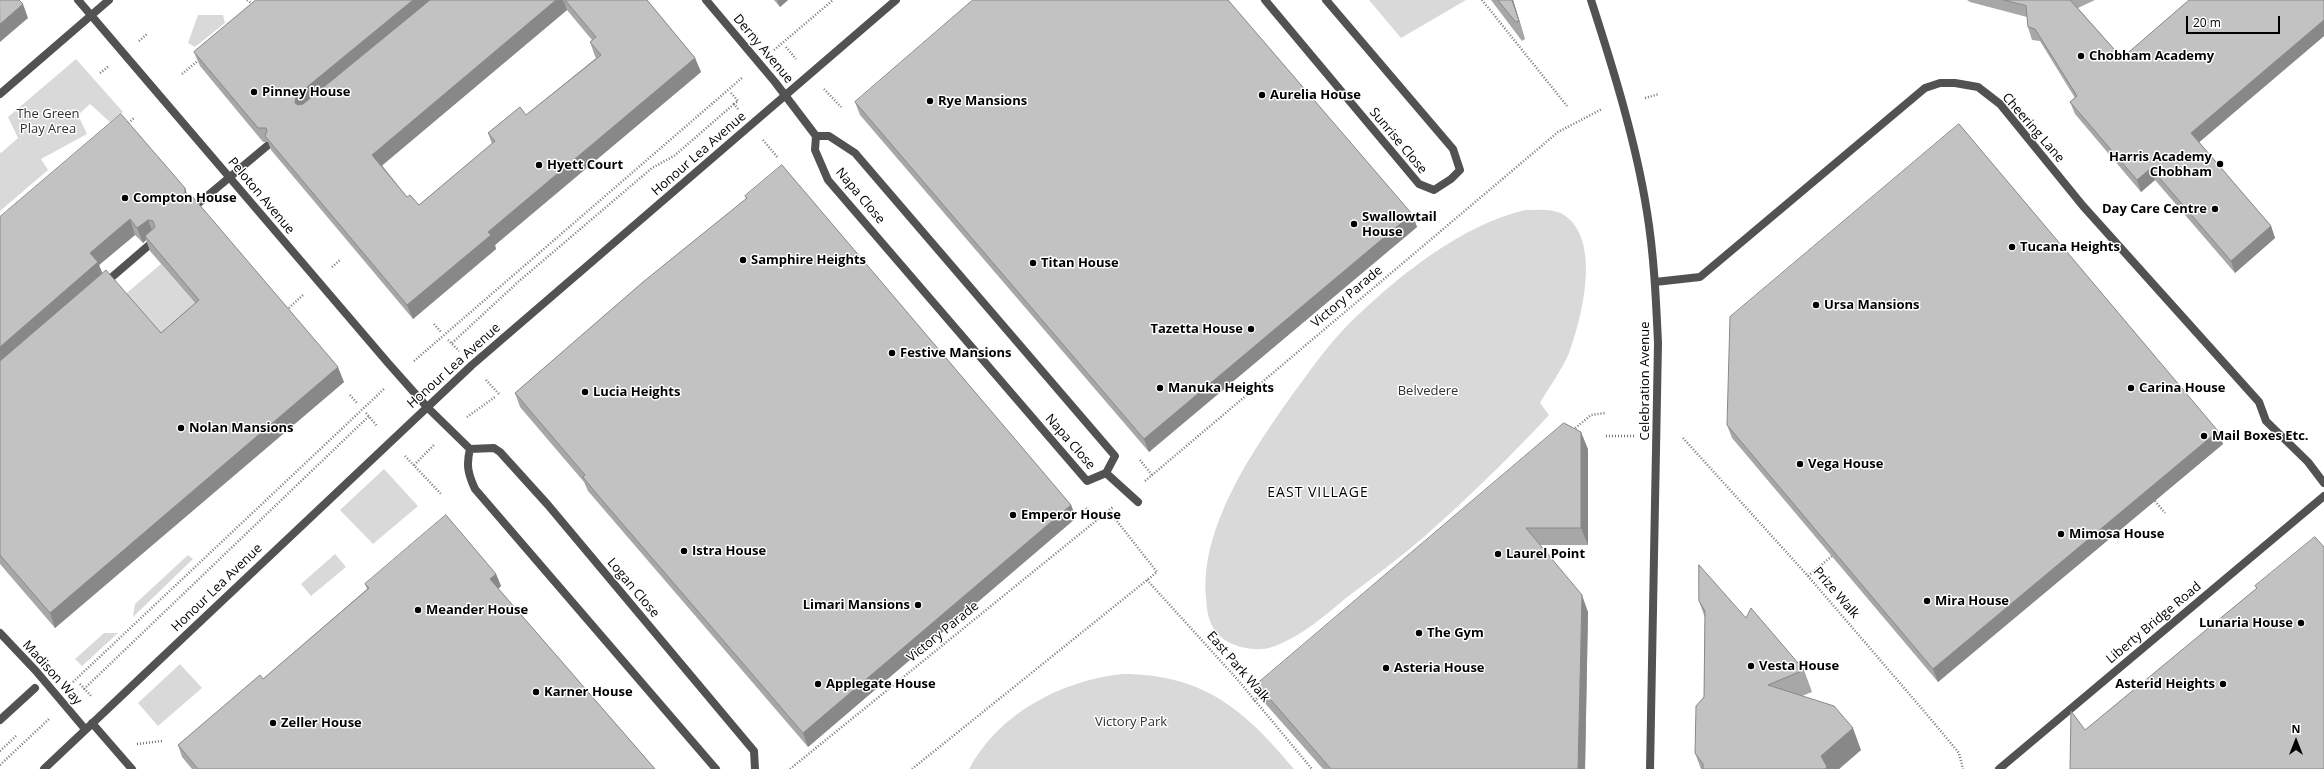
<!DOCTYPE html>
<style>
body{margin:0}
#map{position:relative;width:2324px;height:769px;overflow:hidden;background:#fff;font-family:"Open Sans",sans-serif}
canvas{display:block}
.north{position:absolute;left:2276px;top:721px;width:40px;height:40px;-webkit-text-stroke:3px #fff;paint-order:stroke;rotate:0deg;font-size:11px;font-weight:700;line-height:16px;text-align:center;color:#000}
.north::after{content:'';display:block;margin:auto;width:14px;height:18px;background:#000;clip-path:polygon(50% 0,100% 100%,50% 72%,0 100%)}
.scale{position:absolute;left:2186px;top:16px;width:94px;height:18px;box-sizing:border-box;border:2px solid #000;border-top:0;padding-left:5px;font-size:12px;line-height:14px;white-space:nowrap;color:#000;-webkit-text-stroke:3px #fff;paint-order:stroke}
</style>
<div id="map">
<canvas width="2324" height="769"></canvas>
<div class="north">N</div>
<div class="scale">20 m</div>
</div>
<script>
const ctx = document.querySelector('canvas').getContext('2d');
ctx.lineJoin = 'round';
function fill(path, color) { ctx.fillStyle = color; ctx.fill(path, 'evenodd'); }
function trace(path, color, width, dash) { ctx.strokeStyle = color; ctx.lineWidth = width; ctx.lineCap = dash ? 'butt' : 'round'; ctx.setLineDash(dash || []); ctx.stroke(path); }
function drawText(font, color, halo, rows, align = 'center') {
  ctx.font = font + ' "Open Sans",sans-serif'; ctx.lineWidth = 3; ctx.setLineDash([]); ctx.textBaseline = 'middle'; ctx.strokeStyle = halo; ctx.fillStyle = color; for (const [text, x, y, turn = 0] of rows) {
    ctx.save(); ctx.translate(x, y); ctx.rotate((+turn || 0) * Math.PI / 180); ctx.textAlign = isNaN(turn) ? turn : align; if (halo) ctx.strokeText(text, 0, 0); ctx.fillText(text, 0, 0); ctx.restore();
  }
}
fill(new Path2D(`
 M1369 0H1466L1401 38Z
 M198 15H223L225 23 195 47 188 43Z
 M76 59 123 112 110 122 90 104 78 115 87 134 41 159 48 170 0 211V152L1 153 18 138 8 117Z
 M1525 210C1537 210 1553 208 1564 215 1602 240 1582 318 1569 353 1562 370 1549 387 1540 403L1549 415C1510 457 1468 498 1425 536 1401 557 1375 576 1350 595 1326 614 1302 637 1272 647 1258 652 1237 648 1225 640 1210 630 1207 615 1206 597 1200 526 1255 447 1295 391 1314 365 1334 337 1358 315 1405 271 1461 226 1525 210Z
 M161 264 205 315 166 348 122 297Z
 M384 469 418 506 373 544 340 510Z
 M335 554 346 567 311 596 301 584Z
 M188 555 193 559 133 617 135 604Z
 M104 633H118L82 666 75 659Z
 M180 664 202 688 158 726 138 703Z
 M1122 674C1203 674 1244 709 1294 769H969C999 713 1061 681 1122 674Z`), '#d9d9d9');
trace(new Path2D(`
 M247 0 254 5
 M1482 0 1567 106
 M139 41 147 34
 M786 47 796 59
 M774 50 833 0
 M100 73 109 66
 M182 74 200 59
 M824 89 841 107
 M731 93 738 101 734 104 738 109
 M1645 98 1659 94
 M126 125 135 117
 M763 140 778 158
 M332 267 341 259
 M289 308 303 295
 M434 324 441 332
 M448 340 459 351
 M452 343 518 282 652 168 674 156 734 104
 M414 361 743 77
 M486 380 499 394
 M350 395 358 404
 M366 413 377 426
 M467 417 495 397
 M1573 430 1591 415 1605 413
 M1606 436H1635
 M1683 438 1808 576 1929 717 1959 753 1963 769
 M405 456 442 495
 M1140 460 1152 475
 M414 465 435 444
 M1145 481 1558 132 1602 109
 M2155 501 2165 513
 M1086 508 1096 521
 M1808 576 1832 556
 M1147 580 1237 679 1312 769
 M73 682 384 389
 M80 684 92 697
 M84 689 369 416
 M1254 701 1263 693
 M137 744 162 741
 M0 751 16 736
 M0 765 49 719
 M790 769 1113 507
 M912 769 1157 572 1109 511`), '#747474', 2.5, [1, 2]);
trace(new Path2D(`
 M1106 473 1138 502`), '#525252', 8);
trace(new Path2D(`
 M0 720 35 688`), '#525252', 8);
trace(new Path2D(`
 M78 0 388 363 427 407 470 449
 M706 0 775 82 816 136 815 150 828 180 1087 481 1106 473 1115 456 855 153 829 136H816
 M1265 0 1419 184 1434 190 1451 179 1460 170 1453 149 1326 0
 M0 94 109 0
 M194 207 267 146
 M1655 282 1700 277 1925 88 1940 83H1955L1978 87 2000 104 2083 206 2259 402 2266 421 2308 462 2324 483
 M105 283 155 240
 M470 449 494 448 500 452 548 505 754 751 755 769
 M470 449C466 465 468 474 475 489L716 769
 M0 633 36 671 85 729
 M92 723 132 769
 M44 769 472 365 896 0`), '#525252', 8);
trace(new Path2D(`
 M1591 0C1613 68 1636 142 1647 212 1654 255 1656 299 1658 343L1650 769
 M1999 769 2324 496`), '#525252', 8);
fill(new Path2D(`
 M256 0H647L695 58 701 72 495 245 496 249 413 319 271 150 268 142H263L200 66 194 52ZM567 10 592 40 590 42 595 56 596 58 526 115 488 133 492 144 419 205 407 197 382 165Z
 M774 0H788L780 7Z
 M1491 0H1513L1525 39 1522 41Z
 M1967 0H2095L2078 8 2122 58 2324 0V36L2199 142 2271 226 2275 238 2235 273 2155 180 2141 192 2075 114 2070 102 2075 98 2040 41 2032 40 2028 27 2027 17 1970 2Z
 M855 102 1412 214 1417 227 1149 452 860 115Z
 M185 188 187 196 344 382 55 628 0 564V217ZM135 235 143 243 146 240 150 251 195 303 161 333 102 273 99 265Z
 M745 196 1071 505 1076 518 808 747 588 491 584 482 520 407 515 393 746 199Z
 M1727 425 2218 431 2223 444 1938 682 1732 438Z
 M1588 449V545H1540L1588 612 1585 769H1323L1263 701 1257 684Z
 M496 574 501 586 498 589 655 769H192L182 757 178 745 263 679 367 589 365 584Z
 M1699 601 1746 618 1804 670 1812 692 1802 696 1861 750 1839 769H1701L1695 753 1704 697 1705 618Z`), '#a7a7a7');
fill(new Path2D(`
 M413 0H435L302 110 295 103 296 96Z
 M556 0H563L567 10 378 169 372 155Z
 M777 0H788L780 7Z
 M1512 0H1513L1525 39Z
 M23 4 28 18 0 42V24Z
 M2324 20V36L2196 145 2191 133Z
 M695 58 701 72 495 245 496 249 413 319 407 305 488 232Z
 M2151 168 2155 180 2141 192 2137 180Z
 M185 188 190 203 185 196Z
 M1412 214 1417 227 1149 452 1144 439Z
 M130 219 135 235 99 265 104 277 0 367V347L90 253Z
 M148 220 154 235 145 236 146 240 143 243 137 228Z
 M2271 226 2275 238 2235 273 2231 261Z
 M338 367 344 382 55 628 50 613Z
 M2218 431 2223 444 1938 682 1933 669Z
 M1581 432 1588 449V545L1581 528Z
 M1071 505 1076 518 808 747 803 733Z
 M496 574 501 586 495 592 490 579Z
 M1582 595 1588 612 1585 769H1578Z
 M1853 728 1861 750 1839 769H1825L1821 756Z`), '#888');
const building = new Path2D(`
 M0 0H19L23 4 0 24Z
 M256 0H413L296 96 295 103 298 105 303 104 430 0H556L372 155 407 197 410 195 419 205 495 141 488 133 520 107 526 115 601 55 590 42 596 37 565 0H647L695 58 488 232 491 235 407 305 265 136 267 131 266 128H258L194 52Z
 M973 0H1228L1412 214 1144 439 855 102Z
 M1498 0H1512L1519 21 1516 22Z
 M2004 0H2070L2122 58 2189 0H2324V20L2191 133 2271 226 2231 261 2151 168 2137 180 2070 102 2077 96 2035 29 2028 27 2026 6Z
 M121 114 185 188V196H192L338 367 50 613 0 555V361L106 270 161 333 199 300 145 236 155 227 153 221 148 220 137 228 130 219 90 253 98 262 0 347V217Z
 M1959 124 2218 431 1933 669 1727 425 1730 317Z
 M782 165 1071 505 803 733 595 492 583 477 585 475 515 393 643 282 747 198 745 196Z
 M1564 423 1581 432V528H1526L1582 595 1578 769H1331L1257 684Z
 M446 515 496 574 490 579 655 769H198L178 745 260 675 263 679 369 588 365 584Z
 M2315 537 2324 547V769H2070L2071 711 2085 730 2257 588 2255 586Z
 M1699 565 1746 618 1751 608 1804 670 1768 685 1834 706 1853 728 1821 756 1827 767 1825 769H1703V764L1695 753 1696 706 1704 697 1705 611 1699 601Z`);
fill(building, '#c2c2c2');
trace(building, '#888', 1);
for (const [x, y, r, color] of [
 [2081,56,4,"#000"],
 [254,92,4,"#000"],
 [1262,95,4,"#000"],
 [930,101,4,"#000"],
 [2220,164,4,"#000"],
 [539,165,4,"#000"],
 [125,198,4,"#000"],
 [2215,209,4,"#000"],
 [1354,224,4,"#000"],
 [2012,247,4,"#000"],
 [743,260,4,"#000"],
 [1033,263,4,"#000"],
 [1816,305,4,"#000"],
 [1251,329,4,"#000"],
 [892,353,4,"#000"],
 [1160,388,4,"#000"],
 [2131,388,4,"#000"],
 [585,392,4,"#000"],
 [181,428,4,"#000"],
 [2204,436,4,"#000"],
 [1800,464,4,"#000"],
 [1013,515,4,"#000"],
 [2061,534,4,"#000"],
 [684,551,4,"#000"],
 [1498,554,4,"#000"],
 [1927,601,4,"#000"],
 [918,605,4,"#000"],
 [418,610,4,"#000"],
 [2301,623,4,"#000"],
 [1419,633,4,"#000"],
 [1751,666,4,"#000"],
 [1386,668,4,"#000"],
 [818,684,4,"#000"],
 [2223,684,4,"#000"],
 [536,692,4,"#000"],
 [273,723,4,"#000"]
]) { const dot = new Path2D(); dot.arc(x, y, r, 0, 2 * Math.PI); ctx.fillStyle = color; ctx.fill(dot); trace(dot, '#fff', 1.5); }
drawText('13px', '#000', '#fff', [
 ["Derny Avenue",763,49,50],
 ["Cheering Lane",2033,128,49],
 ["Sunrise Close",1398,141,50],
 ["Honour Lea Avenue",699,154,-41],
 ["Peloton Avenue",261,196,50],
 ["Napa Close",860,196,50],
 ["Victory Parade",1347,297,-40],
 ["Honour Lea Avenue",454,366,-42],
 ["Celebration Avenue",1645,381,-90],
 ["Napa Close",1070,442,49],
 ["Honour Lea Avenue",217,588,-44],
 ["Logan Close",633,588,50],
 ["Prize Walk",1836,593,49],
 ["Liberty Bridge Road",2154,623,-40],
 ["Victory Parade",943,632,-39],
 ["East Park Walk",1238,667,49],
 ["Madison Way",52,673,48]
]);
drawText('bold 13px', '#000', '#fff', [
 ["Chobham Academy",2089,56],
 ["Pinney House",262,92],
 ["Aurelia House",1270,95],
 ["Rye Mansions",938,101],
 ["Harris Academy",2212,157,"right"],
 ["Chobham",2212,172,"right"],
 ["Hyett Court",547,165],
 ["Compton House",133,198],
 ["Day Care Centre",2207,209,"right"],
 ["Swallowtail",1362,217],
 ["House",1362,232],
 ["Tucana Heights",2020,247],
 ["Samphire Heights",751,260],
 ["Titan House",1041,263],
 ["Ursa Mansions",1824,305],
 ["Tazetta House",1243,329,"right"],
 ["Festive Mansions",900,353],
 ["Manuka Heights",1168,388],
 ["Carina House",2139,388],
 ["Lucia Heights",593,392],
 ["Nolan Mansions",189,428],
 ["Mail Boxes Etc.",2212,436],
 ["Vega House",1808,464],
 ["Emperor House",1021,515],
 ["Mimosa House",2069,534],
 ["Istra House",692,551],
 ["Laurel Point",1506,554],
 ["Mira House",1935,601],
 ["Limari Mansions",910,605,"right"],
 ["Meander House",426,610],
 ["Lunaria House",2293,623,"right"],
 ["The Gym",1427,633],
 ["Vesta House",1759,666],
 ["Asteria House",1394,668],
 ["Applegate House",826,684],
 ["Asterid Heights",2215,684,"right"],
 ["Karner House",544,692],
 ["Zeller House",281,723]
], 'left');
drawText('13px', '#303030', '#fff', [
 ["The Green",48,114],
 ["Play Area",48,129],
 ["Belvedere",1428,391],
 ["Victory Park",1131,722]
]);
ctx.letterSpacing = '1px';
drawText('14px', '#000', '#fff', [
 ["EAST VILLAGE",1318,493]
]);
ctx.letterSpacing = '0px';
</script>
